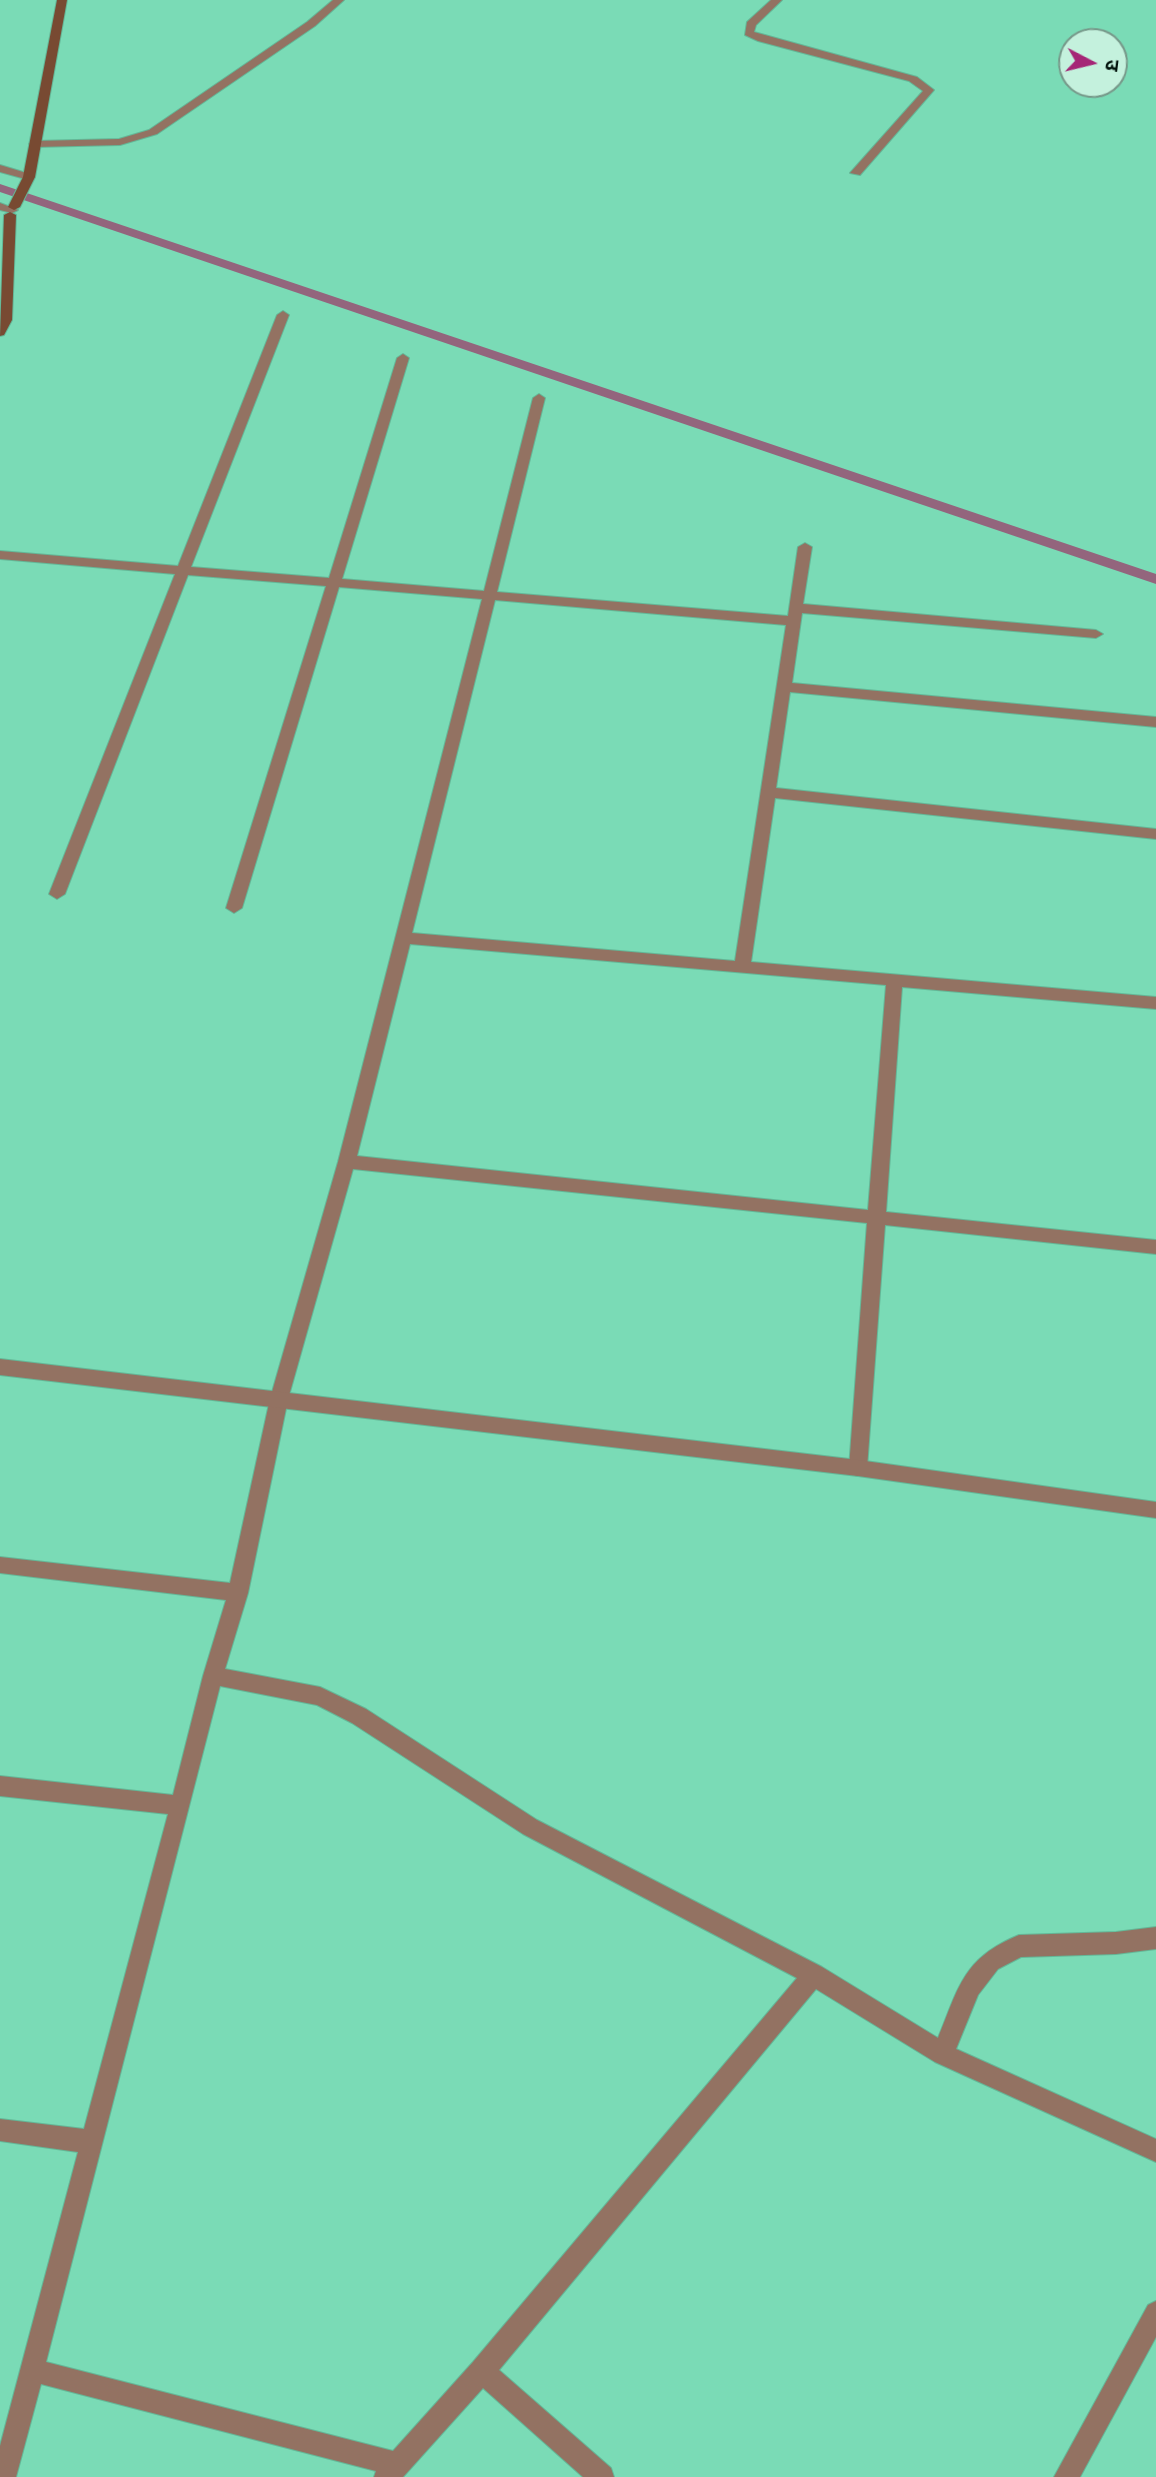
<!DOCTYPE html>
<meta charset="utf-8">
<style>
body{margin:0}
#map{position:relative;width:1156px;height:2477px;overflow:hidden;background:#7adbb6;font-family:"Work Sans","Noto Sans Devanagari",sans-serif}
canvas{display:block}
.north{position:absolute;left:1058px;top:28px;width:70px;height:70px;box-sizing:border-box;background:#c4f1dd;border:2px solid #769889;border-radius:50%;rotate:97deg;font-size:19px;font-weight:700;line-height:28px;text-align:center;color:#01120b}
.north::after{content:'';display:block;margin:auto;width:24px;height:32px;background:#a52676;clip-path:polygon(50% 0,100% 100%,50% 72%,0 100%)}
</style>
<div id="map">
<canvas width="1156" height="2477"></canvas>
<div class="north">उ</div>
</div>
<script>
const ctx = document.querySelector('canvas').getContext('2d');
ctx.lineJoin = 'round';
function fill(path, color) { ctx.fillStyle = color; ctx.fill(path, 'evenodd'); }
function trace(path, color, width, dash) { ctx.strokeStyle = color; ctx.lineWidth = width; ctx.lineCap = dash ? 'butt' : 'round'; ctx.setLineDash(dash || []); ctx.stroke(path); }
fill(new Path2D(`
 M0 184 1156 574V584L0 192Z`), '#93657d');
const service = new Path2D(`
 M771 0H782L756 25 754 32 917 77 934 90 860 175 850 173 923 91 909 81 758 41 745 35 747 22Z`);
const minor = new Path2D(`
 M333 0H344L315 26 157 134 120 145 35 147 29 144 35 141 119 139 149 130 307 22Z
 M0 165 33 175 35 177 29 180 0 172Z
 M0 203 18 210 12 213 0 210Z
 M283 311 289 315 191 567 329 578 397 358 403 354 409 358 342 579 484 591 533 398 539 394 545 398 497 592 788 616 798 547 805 543 812 547 803 604 1096 630 1103 634 1096 638 802 613 792 683 1156 717V727L790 692 776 788 1156 829V839L775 798 751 962 1156 997V1009L902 987 886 1212 1156 1240V1254L885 1225 867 1468 865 1474 858 1476 851 1474 849 1468 867 1223 353 1169 288 1399 248 1593 225 1669 320 1687 366 1709 537 1820 822 1967 938 2038C959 1987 963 1958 1019 1935L1116 1932 1156 1927V1949L1116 1954 1021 1957 998 1969 978 1995 956 2049 1156 2139V2162L935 2062 816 1989 499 2370 611 2468 614 2477H583L483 2388 403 2477H374L376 2471 41 2384 16 2477H0V2446L78 2152 0 2141V2119L84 2129 168 1814 0 1796V1776L173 1795 203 1676 226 1600 0 1573V1557L230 1583 270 1399 338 1162 482 599 339 587 242 908 234 913 226 908 326 586 188 575 65 894 57 899 49 894 175 574 0 559V551L178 566 277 315ZM495 600 786 625 735 961 412 933ZM410 944 886 985 868 1210 357 1156ZM220 1686 317 1705 352 1723 523 1834 797 1978 473 2362 393 2451 46 2362Z
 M1156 2301V2337L1080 2477H1054L1148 2305Z`);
const tertiary = new Path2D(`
 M0 1359 858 1460 1156 1502V1518L858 1476 0 1375Z`);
const secondary = new Path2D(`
 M57 0H67L35 177 20 207 14 210 8 207 23 177Z
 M10 212 16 215 12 320 4 335 0 336 4 215Z`);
trace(service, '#64b797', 2);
trace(minor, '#64b797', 2);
trace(tertiary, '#64b797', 2);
trace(secondary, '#64b797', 2);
fill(service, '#937262');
fill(minor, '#937262');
fill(tertiary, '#937262');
fill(secondary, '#784a32');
</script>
